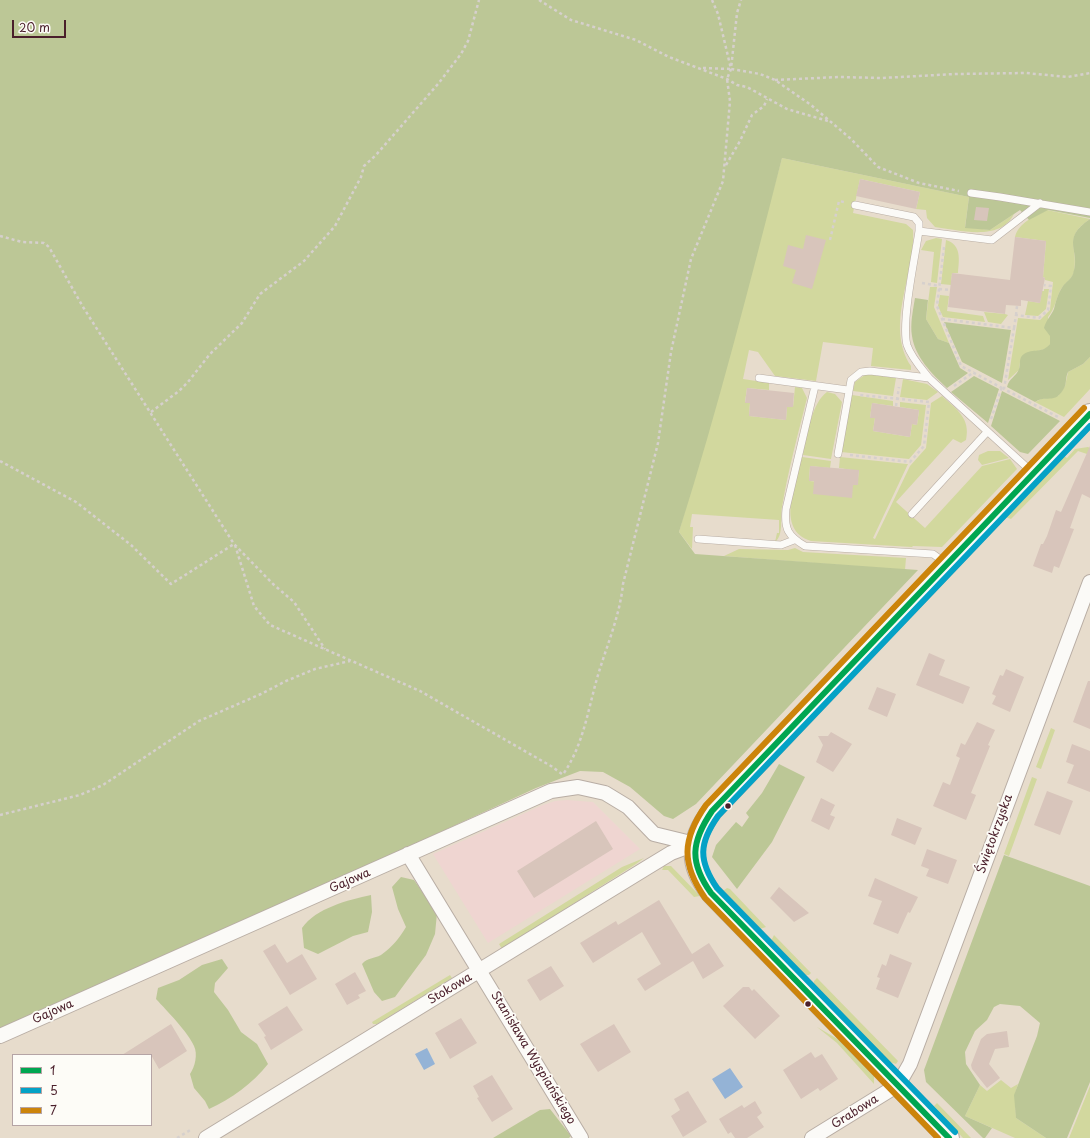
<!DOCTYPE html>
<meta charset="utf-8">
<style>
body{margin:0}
#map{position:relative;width:1090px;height:1138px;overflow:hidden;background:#e7dccc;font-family:"Playpen Sans",sans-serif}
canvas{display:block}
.legend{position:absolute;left:12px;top:1054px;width:140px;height:72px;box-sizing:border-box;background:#fdfcf7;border:1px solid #b5a4a5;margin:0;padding:5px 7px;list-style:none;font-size:12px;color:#4a1f2b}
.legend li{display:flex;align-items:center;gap:8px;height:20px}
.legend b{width:20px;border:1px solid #b5a4a5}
.scale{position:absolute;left:12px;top:20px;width:54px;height:18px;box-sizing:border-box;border:2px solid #4a1f2b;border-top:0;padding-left:5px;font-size:12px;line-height:14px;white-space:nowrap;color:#4a1f2b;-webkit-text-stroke:3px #fdfcf7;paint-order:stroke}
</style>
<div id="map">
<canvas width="1090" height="1138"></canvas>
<ul class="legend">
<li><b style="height:5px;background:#00a651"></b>1</li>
<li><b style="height:5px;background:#04a2c6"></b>5</li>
<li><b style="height:5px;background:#cc840b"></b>7</li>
</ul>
<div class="scale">20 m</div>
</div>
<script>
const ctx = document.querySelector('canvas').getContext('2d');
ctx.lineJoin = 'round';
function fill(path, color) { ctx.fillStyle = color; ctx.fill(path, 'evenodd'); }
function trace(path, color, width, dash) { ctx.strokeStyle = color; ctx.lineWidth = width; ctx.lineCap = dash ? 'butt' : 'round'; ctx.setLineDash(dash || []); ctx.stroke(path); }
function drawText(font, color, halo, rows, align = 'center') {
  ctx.font = font + ' "Playpen Sans",sans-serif'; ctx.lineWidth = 3.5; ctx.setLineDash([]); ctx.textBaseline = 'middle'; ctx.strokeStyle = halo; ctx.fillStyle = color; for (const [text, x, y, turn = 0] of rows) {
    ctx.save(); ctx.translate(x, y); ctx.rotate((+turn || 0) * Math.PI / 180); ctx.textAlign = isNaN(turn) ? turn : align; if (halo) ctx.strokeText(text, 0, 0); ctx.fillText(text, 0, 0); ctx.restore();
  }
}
fill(new Path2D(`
 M567 800 593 802 640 849 488 943 433 854 543 805 555 801Z`), '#efd5d1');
fill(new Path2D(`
 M782 158 969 197 965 227 990 230 1014 214C1000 242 959 230 935 227L927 218 926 210 916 209 920 192 860 179 853 213 906 224 913 230C916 274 884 325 911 366V370L871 366 873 348 823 342 816 381 775 376 758 352 749 350 743 379 769 383V390L747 388 745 402 750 403 749 416 786 420 787 407H793L795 387 802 388 807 398C798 434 788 471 782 507 780 518 784 535 775 542L777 533H779V520L692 514 690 527H693L692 549 679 532Z
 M1047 210 1090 219C1062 238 1079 247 1074 272 1072 279 1065 283 1061 289 1056 298 1055 309 1048 317 1048 325 1051 333 1051 339 1051 351 1039 349 1033 353 1028 355 1024 359 1020 362L1019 370 1008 380 1018 318 1040 320 1050 310 1053 282 1045 280V278L1043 277 1046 241 1015 237C1019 222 1034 217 1047 210Z
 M936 238 942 239 937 283 931 282 934 252 921 250 926 241Z
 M946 240C962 245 959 260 958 273H952L951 285 941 284Z
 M930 287H937L934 307 949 343 938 339 926 319Z
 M1044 289H1049L1046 309 1038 316 1025 315 1028 301 1040 303 1041 291H1044Z
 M940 295 949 296 947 311 983 316 985 322 943 317 938 306Z
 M984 312 1005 314 1008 315 1001 324 988 322Z
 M1090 357V389L1064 417 1035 402 1041 399 1058 396 1065 386 1068 372 1083 364Z
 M866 374 896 378 893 396 853 391 855 382Z
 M903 379 927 384 938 392 927 400 900 397Z
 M827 392 835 394 842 402 831 459 803 455C806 438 812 402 827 392Z
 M852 395 893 401V406L872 403 870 418H875L873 431 910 437 912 424 917 425 919 410 900 407V402L926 405 921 445 909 459 841 452Z
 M942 396C956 409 971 418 966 440L961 443 953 439 896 502 925 528 982 466 1010 459 1017 469 942 547 913 546 912 547 811 541C775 530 796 483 802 457L831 461 830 468 810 466 809 481 857 485 859 471 839 468 840 457 907 464H908L873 538 875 539 910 466 926 448 931 403Z
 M1088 447 1090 448V455L1078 451 1011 519 1005 517 1064 456 1067 458 1075 449Z
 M988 451H1000L1009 458 982 465 978 460 979 455Z
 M795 548 803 552 906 558 905 570 724 556 739 549 788 550Z
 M1051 728 1055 730 1041 769 1036 767Z
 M1032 777 1037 779 1009 856 1004 854Z
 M644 858 636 864 502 949 499 944 622 867Z
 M664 866H671L700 896 694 897 668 870H662Z
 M727 888 730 889 766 927 760 929 726 894 723 891Z
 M774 935 811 973 809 975H805L771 941Z
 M450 975 452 978 377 1024H373L372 1022Z
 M817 978 898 1061 896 1064 890 1062 814 984V981Z
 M817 1027 841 1041 871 1072 874 1076V1084L837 1043Z
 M1001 1080 1011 1088 1018 1084 1015 1094 1016 1118 1046 1138H1015L965 1116 980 1085 987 1091Z
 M1090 1086V1138H1069Z
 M937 1103 971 1138H963L934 1106Z`), '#d2d89e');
fill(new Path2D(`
 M0 0H1090V218L1048 210 1029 220 1020 210 990 230 965 228 969 197 782 158C750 283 718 409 679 532L695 554 918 570 696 804 673 819 664 816 630 787 603 772 580 771 536 788 0 1035Z
 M1090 219V357L1083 364 1068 372C1065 378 1067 385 1063 390 1054 405 1045 394 1035 402L1007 387C1009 378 1016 377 1019 369 1021 364 1018 358 1024 354 1033 348 1042 354 1050 344V336L1044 328C1046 320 1051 316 1054 309 1056 301 1058 293 1063 286 1066 282 1071 279 1073 274 1082 250 1059 240 1090 219Z
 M915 298 928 300 926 319 938 339 949 343 960 368 968 373 947 388C932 374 915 357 912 336 910 324 913 310 915 298Z
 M944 322 1011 330 1002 383 962 362Z
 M974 376 999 389 988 423 951 392Z
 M1002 391 1060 421 1028 454 1020 452 991 426Z
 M779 764 805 777 772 842 737 889 712 857 716 845 736 822 742 827 749 817 746 813 762 793Z
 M1004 855 1090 886V1082L1067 1138H1046L1016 1118 1014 1095 1037 1036 1040 1023 1020 1006 1000 1004 994 1007 987 1020 975 1031 965 1052 966 1064 980 1085 965 1116 992 1128 985 1138H983L926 1082 924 1070Z
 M401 877 414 880 437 913 435 934 426 955 395 997 382 1001 374 992 362 964C368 957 374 959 381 955 392 947 399 939 406 927L398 909 392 887Z
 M371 895 372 912 368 932 353 936 318 954 304 948 302 928C316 908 348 900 371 895Z
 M222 959 228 968 215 983 214 992 228 1010 241 1032 257 1044 268 1064C253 1083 231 1099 209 1109L205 1101 194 1088 190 1074C195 1067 198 1054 194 1046 188 1032 167 1011 156 999L158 988 179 980 202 965Z
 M550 1109 571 1136 569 1138H493L540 1110Z`), '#bcc796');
fill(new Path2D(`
 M427 1048 435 1064 424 1070 415 1054Z
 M730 1068 743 1087 725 1099 712 1079Z`), '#94b3d6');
fill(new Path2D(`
 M860 179 920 192 916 209 856 196Z
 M976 207 989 208 987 221 974 220Z
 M806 235 826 240 812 289 792 283 796 270 783 266 788 245 803 249Z
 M1015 237 1046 241 1043 277 1045 278 1040 303 1021 300V306L1006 305 1005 314 948 307 952 273 1010 280Z
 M747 388 794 393 793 407H787L786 420 749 416 750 403H745Z
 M872 403 919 410 917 425 912 424 910 437 873 431 875 418H870Z
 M1090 446V498L1082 494 1070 528 1074 529 1059 568 1054 566 1052 573 1033 566 1041 544H1043L1047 536 1056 510 1061 512Z
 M810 466 859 470 858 485H853L852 498 813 494 814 481H809Z
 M929 653 945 660 939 675 970 687 963 704 916 685Z
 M1006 669 1024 677 1010 712 992 704 996 696 992 694 1000 675 1003 676Z
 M1088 681H1090V729L1073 722Z
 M877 687 896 694 887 717 868 709Z
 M977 722 995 730 988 745 990 746 971 793 976 795 966 820 933 806 943 782 950 785 960 758 956 756 961 743 965 745Z
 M831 732 852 744 833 772 816 762 823 745 818 736H828Z
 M1072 744 1090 751V792L1067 783 1074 765 1066 762Z
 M1047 791 1073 801 1060 835 1034 825Z
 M821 798 835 805 830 815 835 817 829 830 811 821Z
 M897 818 922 828 915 845 891 835Z
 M596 821 613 849 534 898 517 871Z
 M927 849 957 860 948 884 926 876 929 869 921 866Z
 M875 878 918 897 910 913 908 912 898 934 873 924 882 901 868 896Z
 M779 887 809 913 794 922 770 898Z
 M659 900 692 954 709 943 724 966 703 979 693 961 645 991 637 979 661 964 642 932 593 963 580 943 616 921 618 925Z
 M275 944 287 963 302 954 317 979 290 995 263 951Z
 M890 954 912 963 898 998 876 989 880 978 877 977 882 964 886 966Z
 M551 966 564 986 540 1001 527 980Z
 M355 972 366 991 358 995 360 998 347 1005 335 984Z
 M743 987H749L752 991 754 989 780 1016 755 1039 723 1006Z
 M287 1006 303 1030 271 1050 264 1037 266 1036 258 1024Z
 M461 1018 477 1043 450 1059 435 1033Z
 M171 1024 187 1051 159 1069 151 1055H122Z
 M614 1024 631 1052 598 1072 580 1044Z
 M1007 1031 1009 1047 995 1049 989 1064 1000 1078 987 1088 972 1069 971 1065 981 1039 987 1034Z
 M811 1052 815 1058 822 1054 838 1079 820 1091 818 1088 801 1099 783 1070Z
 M492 1075 513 1109 492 1122 477 1098 479 1097 473 1086Z
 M688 1091 707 1122 683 1137 671 1116 680 1110 674 1099Z
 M755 1101 762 1113 757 1117 764 1127 747 1138H735L731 1132 728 1134 719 1119 742 1105 744 1108Z`), '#d8c5bb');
const lane = new Path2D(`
 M971 193 1000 197 1090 212
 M855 205 914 217 919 223V231
 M759 378 848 390
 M929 378C921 368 911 357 907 345 901 323 915 257 919 231L992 240 1040 203
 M815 386 786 509C784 529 788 536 805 546L933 554 947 564
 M838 454 851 380 861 372 870 371 929 378 1032 472
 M912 514 987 432
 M698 539 781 545 794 540`);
const street = new Path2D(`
 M408 854 581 1138
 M0 1036 551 791 578 787 605 793 628 807 654 834 695 844
 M206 1138 648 867 671 853 695 844
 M812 1138 898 1085 910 1064 1090 582`);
const secondary = new Path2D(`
 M949 1138 711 893C688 864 690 840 712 811L1090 414`);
trace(lane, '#b8ada4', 8);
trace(street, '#b8ada4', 16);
trace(secondary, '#b8ada4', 22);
trace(new Path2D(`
 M539 0 571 20 636 40 669 57 727 79 737 85 747 87 787 109 828 121
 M712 0 718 14 731 69 760 74 775 80 811 105 851 139 878 167 919 183 959 191
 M703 68 731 69
 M775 80 839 77 882 78 955 74 1026 73 1068 77 1090 73
 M726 165 740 141 752 115 764 106 767 99
 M0 236 22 242 44 243 49 247 83 307 234 544 273 584 294 602 325 649
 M830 240 839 201 844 202
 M944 247 937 306 961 366 1004 389
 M922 283 939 286
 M939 289 950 290
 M1016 315 1017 306
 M942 319 1014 328 1004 389 1060 418
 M1014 328 1016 315 1039 318 1048 310 1051 286 1044 285
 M954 386 974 372
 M896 406 899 387
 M151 412 179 391 188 382 210 354 242 323 260 294 304 261 335 226 361 177 364 166 376 155 438 84 461 54 468 41 479 0
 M991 419 1002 387
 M850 455 910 462 924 446 929 402 860 395
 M0 461 76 502 131 545 171 584 234 544
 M235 545 254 606 270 625 420 691 551 766 562 774
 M564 773C584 743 588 709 598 675 607 645 620 615 623 584L658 443 671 352 691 259 723 181 730 101 727 79 731 69 737 13 741 0
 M0 815 80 795 103 785 199 721 261 694 286 681 315 669 350 661
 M177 1138 192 1129`), '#d6d0cd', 2.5, [3, 3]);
trace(lane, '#fbfaf7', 7);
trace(street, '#fbfaf7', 14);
trace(secondary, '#fbfaf7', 20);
trace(new Path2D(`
 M949 1138 711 893C689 862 691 842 712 811L1090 414`), '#00a651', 6);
trace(new Path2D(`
 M955 1132 717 888C698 860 699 843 718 816L1090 426`), '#04a2c6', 6);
trace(new Path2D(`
 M938 1138 705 898C681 864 682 839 706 805L1084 408`), '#cc840b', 6);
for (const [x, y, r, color] of [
 [728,806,3.5,"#4a1f2b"],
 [808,1004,3.5,"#4a1f2b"]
]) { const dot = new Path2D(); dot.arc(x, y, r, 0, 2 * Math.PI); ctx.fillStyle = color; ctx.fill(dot); trace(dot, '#fdfcf7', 1.5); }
drawText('12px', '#4a1f2b', '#fdfcf7', [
 ["Świętokrzyska",995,834,-70],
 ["Gajowa",350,881,-24],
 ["Stokowa",450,989,-31],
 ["Gajowa",53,1012,-24],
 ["Stanisława Wyspiańskiego",533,1058,59],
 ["Grabowa",855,1112,-32]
]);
</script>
